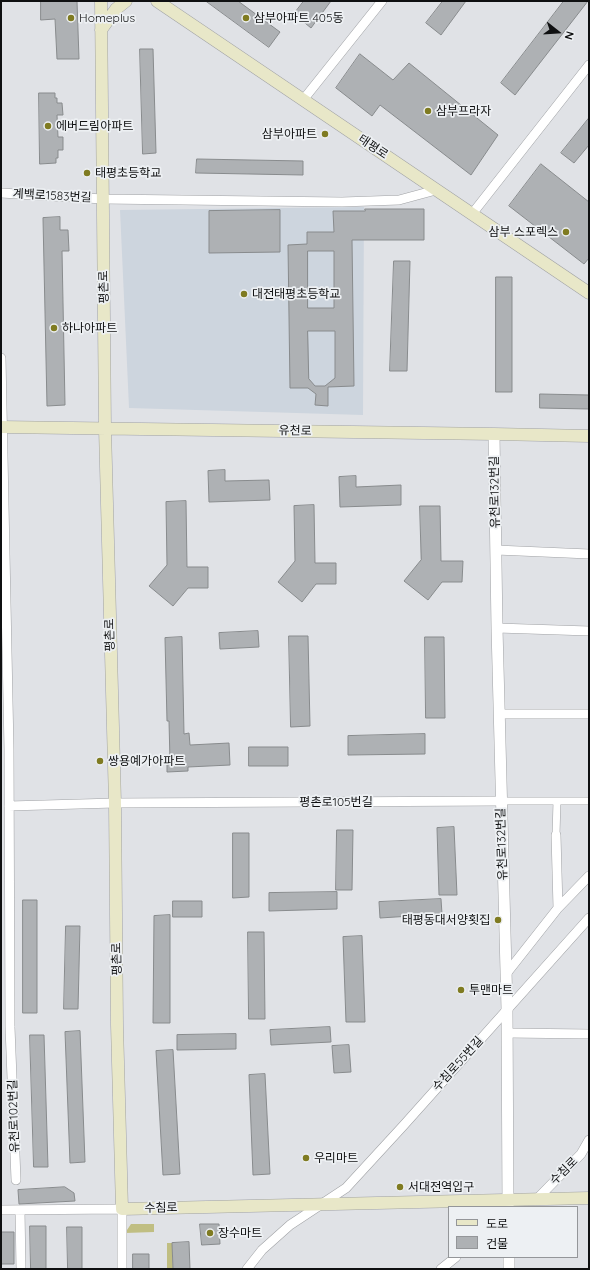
<!DOCTYPE html>
<meta charset="utf-8">
<style>
body{margin:0}
#map{position:relative;width:590px;height:1270px;overflow:hidden;background:#e0e2e6;font-family:Quicksand,"Noto Sans KR",sans-serif}
canvas{display:block}
.frame{position:absolute;inset:0;border:2px solid #0f1011;pointer-events:none}
.legend{position:absolute;left:448px;top:1206px;width:130px;height:52px;box-sizing:border-box;background:#edf0f3;border:1px solid #949699;margin:0;padding:5px 7px;list-style:none;font-size:12px;color:#0f1011}
.legend li{display:flex;align-items:center;gap:8px;height:20px}
.legend b{width:20px;border:1px solid #949699}
.north{position:absolute;left:538px;top:12px;width:40px;height:40px;-webkit-text-stroke:3px #edf0f3;paint-order:stroke;rotate:107deg;font-size:11px;font-weight:700;line-height:16px;text-align:center;color:#0f1011}
.north::after{content:'';display:block;margin:auto;width:14px;height:18px;background:#0f1011;clip-path:polygon(50% 0,100% 100%,50% 72%,0 100%)}
</style>
<div id="map">
<canvas width="590" height="1270"></canvas>
<div class="frame"></div>
<ul class="legend">
<li><b style="height:5px;background:#e8e7c8"></b>도로</li>
<li><b style="height:11px;background:#aeb1b4"></b>건물</li>
</ul>
<div class="north">N</div>
</div>
<script>
const ctx = document.querySelector('canvas').getContext('2d');
ctx.lineJoin = 'round';
function fill(path, color) { ctx.fillStyle = color; ctx.fill(path, 'evenodd'); }
function trace(path, color, width, dash) { ctx.strokeStyle = color; ctx.lineWidth = width; ctx.lineCap = dash ? 'butt' : 'round'; ctx.setLineDash(dash || []); ctx.stroke(path); }
function drawText(font, color, halo, rows, align = 'center') {
  ctx.font = font + ' Quicksand,"Noto Sans KR",sans-serif'; ctx.lineWidth = 3.5; ctx.setLineDash([]); ctx.textBaseline = 'middle'; ctx.strokeStyle = halo; ctx.fillStyle = color; for (const [text, x, y, turn = 0] of rows) {
    ctx.save(); ctx.translate(x, y); ctx.rotate((+turn || 0) * Math.PI / 180); ctx.textAlign = isNaN(turn) ? turn : align; if (halo) ctx.strokeText(text, 0, 0); ctx.fillText(text, 0, 0); ctx.restore();
  }
}
fill(new Path2D(`
 M364 207 363 415 129 408 120 210Z`), '#cdd5de');
fill(new Path2D(`
 M131 1224H154V1232L125 1233Z
 M167 1243H172L173 1269H167Z`), '#c0be82');
const building = new Path2D(`
 M41 1H77L79 59H57L55 19 41 20Z
 M206 1H238L280 32 269 47Z
 M304 1H331L311 28 294 14Z
 M443 1H466L441 35 426 23Z
 M564 1H588L515 95 501 83Z
 M140 49H153L156 153 143 154Z
 M360 54 393 80 409 63 498 135 471 175 380 105 372 116 336 88Z
 M39 93H55V98H57V103H62L63 115H57L58 137H63V150H58V158H56V163L40 164Z
 M589 118V145L574 163 561 153Z
 M197 159 303 161V175L196 173Z
 M541 164 589 202V258L584 264 509 206Z
 M365 209H424V240H352L354 386 328 387V406L315 405 316 394 308 388H290L288 245 307 244V232H334L333 211H365ZM308 251H334V308H308ZM308 331H335V378L325 386H315L309 379Z
 M280 210V252L209 253V211Z
 M60 217V230H68L69 251H62L65 405 47 406 43 218Z
 M394 261H410L407 371H390Z
 M496 277H512V392H496Z
 M540 394 589 395V409L540 408Z
 M225 470V481L269 480 270 500 209 502 208 471Z
 M356 476V487L401 485V505L340 507 339 477Z
 M186 501 187 567H208V588H188L173 606 149 586 167 565 166 502Z
 M314 505 315 563H336V584H316L302 602 278 582 295 561 294 506Z
 M420 506H440L441 561H463L462 582H442L428 600 404 581 421 560Z
 M258 631 259 647 220 649 219 633Z
 M289 636H308L310 726 291 727Z
 M182 637 184 734 189 733 190 745 229 743 230 765 188 767V771L167 772V761H170L169 721H167L165 638Z
 M425 637H444L445 718H426Z
 M425 734V754L348 755V736Z
 M249 747H288V766H249Z
 M454 827 457 895H439L437 828Z
 M337 830H353L352 890H336Z
 M233 833H249V897L233 898Z
 M337 892V909L269 911V893Z
 M441 899 442 914 380 918 379 902Z
 M23 900H37V1013H23Z
 M173 901H202V917H173Z
 M170 915V1023H153L154 916Z
 M66 926H80L78 1009H64Z
 M248 932H264L265 1019H249Z
 M362 936 365 1022H346L343 937Z
 M330 1027 331 1042 271 1045 270 1030Z
 M80 1031 85 1162 70 1163 65 1032Z
 M236 1034V1049L177 1050V1035Z
 M30 1035H44L48 1167H34Z
 M349 1045 351 1072 334 1073 332 1046Z
 M173 1050 180 1174 163 1175 156 1051Z
 M265 1074 270 1174 253 1175 249 1075Z
 M65 1187 74 1193 75 1201 19 1204 18 1190Z
 M200 1224H219L220 1244 202 1245Z
 M30 1226H46V1269H31Z
 M67 1227H82V1269H68Z
 M1 1232H14V1264H1Z
 M189 1242 190 1269H173L172 1243Z
 M133 1254H149V1269H133Z`);
fill(building, '#aeb1b4');
trace(building, '#888b8d', 1);
const pedestrian = new Path2D(`
 M501 801H589
 M556 835 557 801`);
const minor = new Path2D(`
 M303 100 382 1
 M1 193 103 199 342 202 399 200 436 190
 M472 214 589 65
 M1 358 9 749 10 1027 16 1180
 M496 550 589 554
 M497 628 589 631
 M499 714H589
 M9 806 115 803 501 801
 M556 835 558 908
 M506 974 558 908 589 876
 M507 1033 589 1034
 M536 1200 581 1154 589 1140
 M1 1210 122 1209V1269
 M20 1210 21 1269
 M247 1269 262 1250 290 1225 346 1188 403 1126 589 918
 M441 1269 456 1257`);
const tertiary = new Path2D(`
 M494 434 497 628 507 1009 508 1207
 M509 1257V1269`);
const secondary = new Path2D(`
 M101 1 105 429 115 803 117 1025 122 1209 589 1198
 M157 1 589 293
 M101 30 116 9 126 1
 M1 427 494 434 589 436`);
trace(pedestrian, '#a0a2a5', 8);
trace(minor, '#a0a2a5', 10);
trace(tertiary, '#a0a2a5', 12);
trace(secondary, '#a0a2a5', 13);
trace(pedestrian, '#fff', 7);
trace(minor, '#fff', 9);
trace(tertiary, '#fff', 11);
trace(secondary, '#e8e7c8', 12);
for (const [x, y, r, color] of [
 [71,18,4,"#7f7b21"],
 [246,18,4,"#7f7b21"],
 [428,111,4,"#7f7b21"],
 [48,126,4,"#7f7b21"],
 [325,134,4,"#7f7b21"],
 [87,173,4,"#7f7b21"],
 [566,232,4,"#7f7b21"],
 [244,294,4,"#7f7b21"],
 [54,328,4,"#7f7b21"],
 [100,761,4,"#7f7b21"],
 [498,920,4,"#7f7b21"],
 [461,990,4,"#7f7b21"],
 [306,1158,4,"#7f7b21"],
 [400,1187,4,"#7f7b21"],
 [210,1233,4,"#7f7b21"]
]) { const dot = new Path2D(); dot.arc(x, y, r, 0, 2 * Math.PI); ctx.fillStyle = color; ctx.fill(dot); trace(dot, '#edf0f3', 1.5); }
drawText('12px', '#0f1011', '#edf0f3', [
 ["Homeplus",79,18],
 ["삼부아파트 405동",254,18],
 ["삼부프라자",436,111],
 ["에버드림아파트",56,126],
 ["삼부아파트",317,134,"right"],
 ["태평초등학교",95,173],
 ["삼부 스포렉스",558,232,"right"],
 ["대전태평초등학교",252,294],
 ["하나아파트",62,328],
 ["쌍용예가아파트",108,761],
 ["태평동대서양횟집",490,920,"right"],
 ["투맨마트",469,990],
 ["우리마트",314,1158],
 ["서대전역입구",408,1187],
 ["장수마트",218,1233]
], 'left');
drawText('12px', '#0f1011', '#edf0f3', [
 ["태평로",373,147,34],
 ["계백로1583번길",52,196,3],
 ["평촌로",104,287,-91],
 ["유천로",295,431,1],
 ["유천로132번길",495,492,-91],
 ["평촌로",110,635,-91],
 ["평촌로105번길",336,802],
 ["유천로132번길",502,844,-92],
 ["평촌로",117,959,-91],
 ["수침로55번길",458,1064,-48],
 ["유천로102번길",14,1116,-92],
 ["수침로",564,1171,-45],
 ["수침로",161,1208,-1]
]);
</script>
